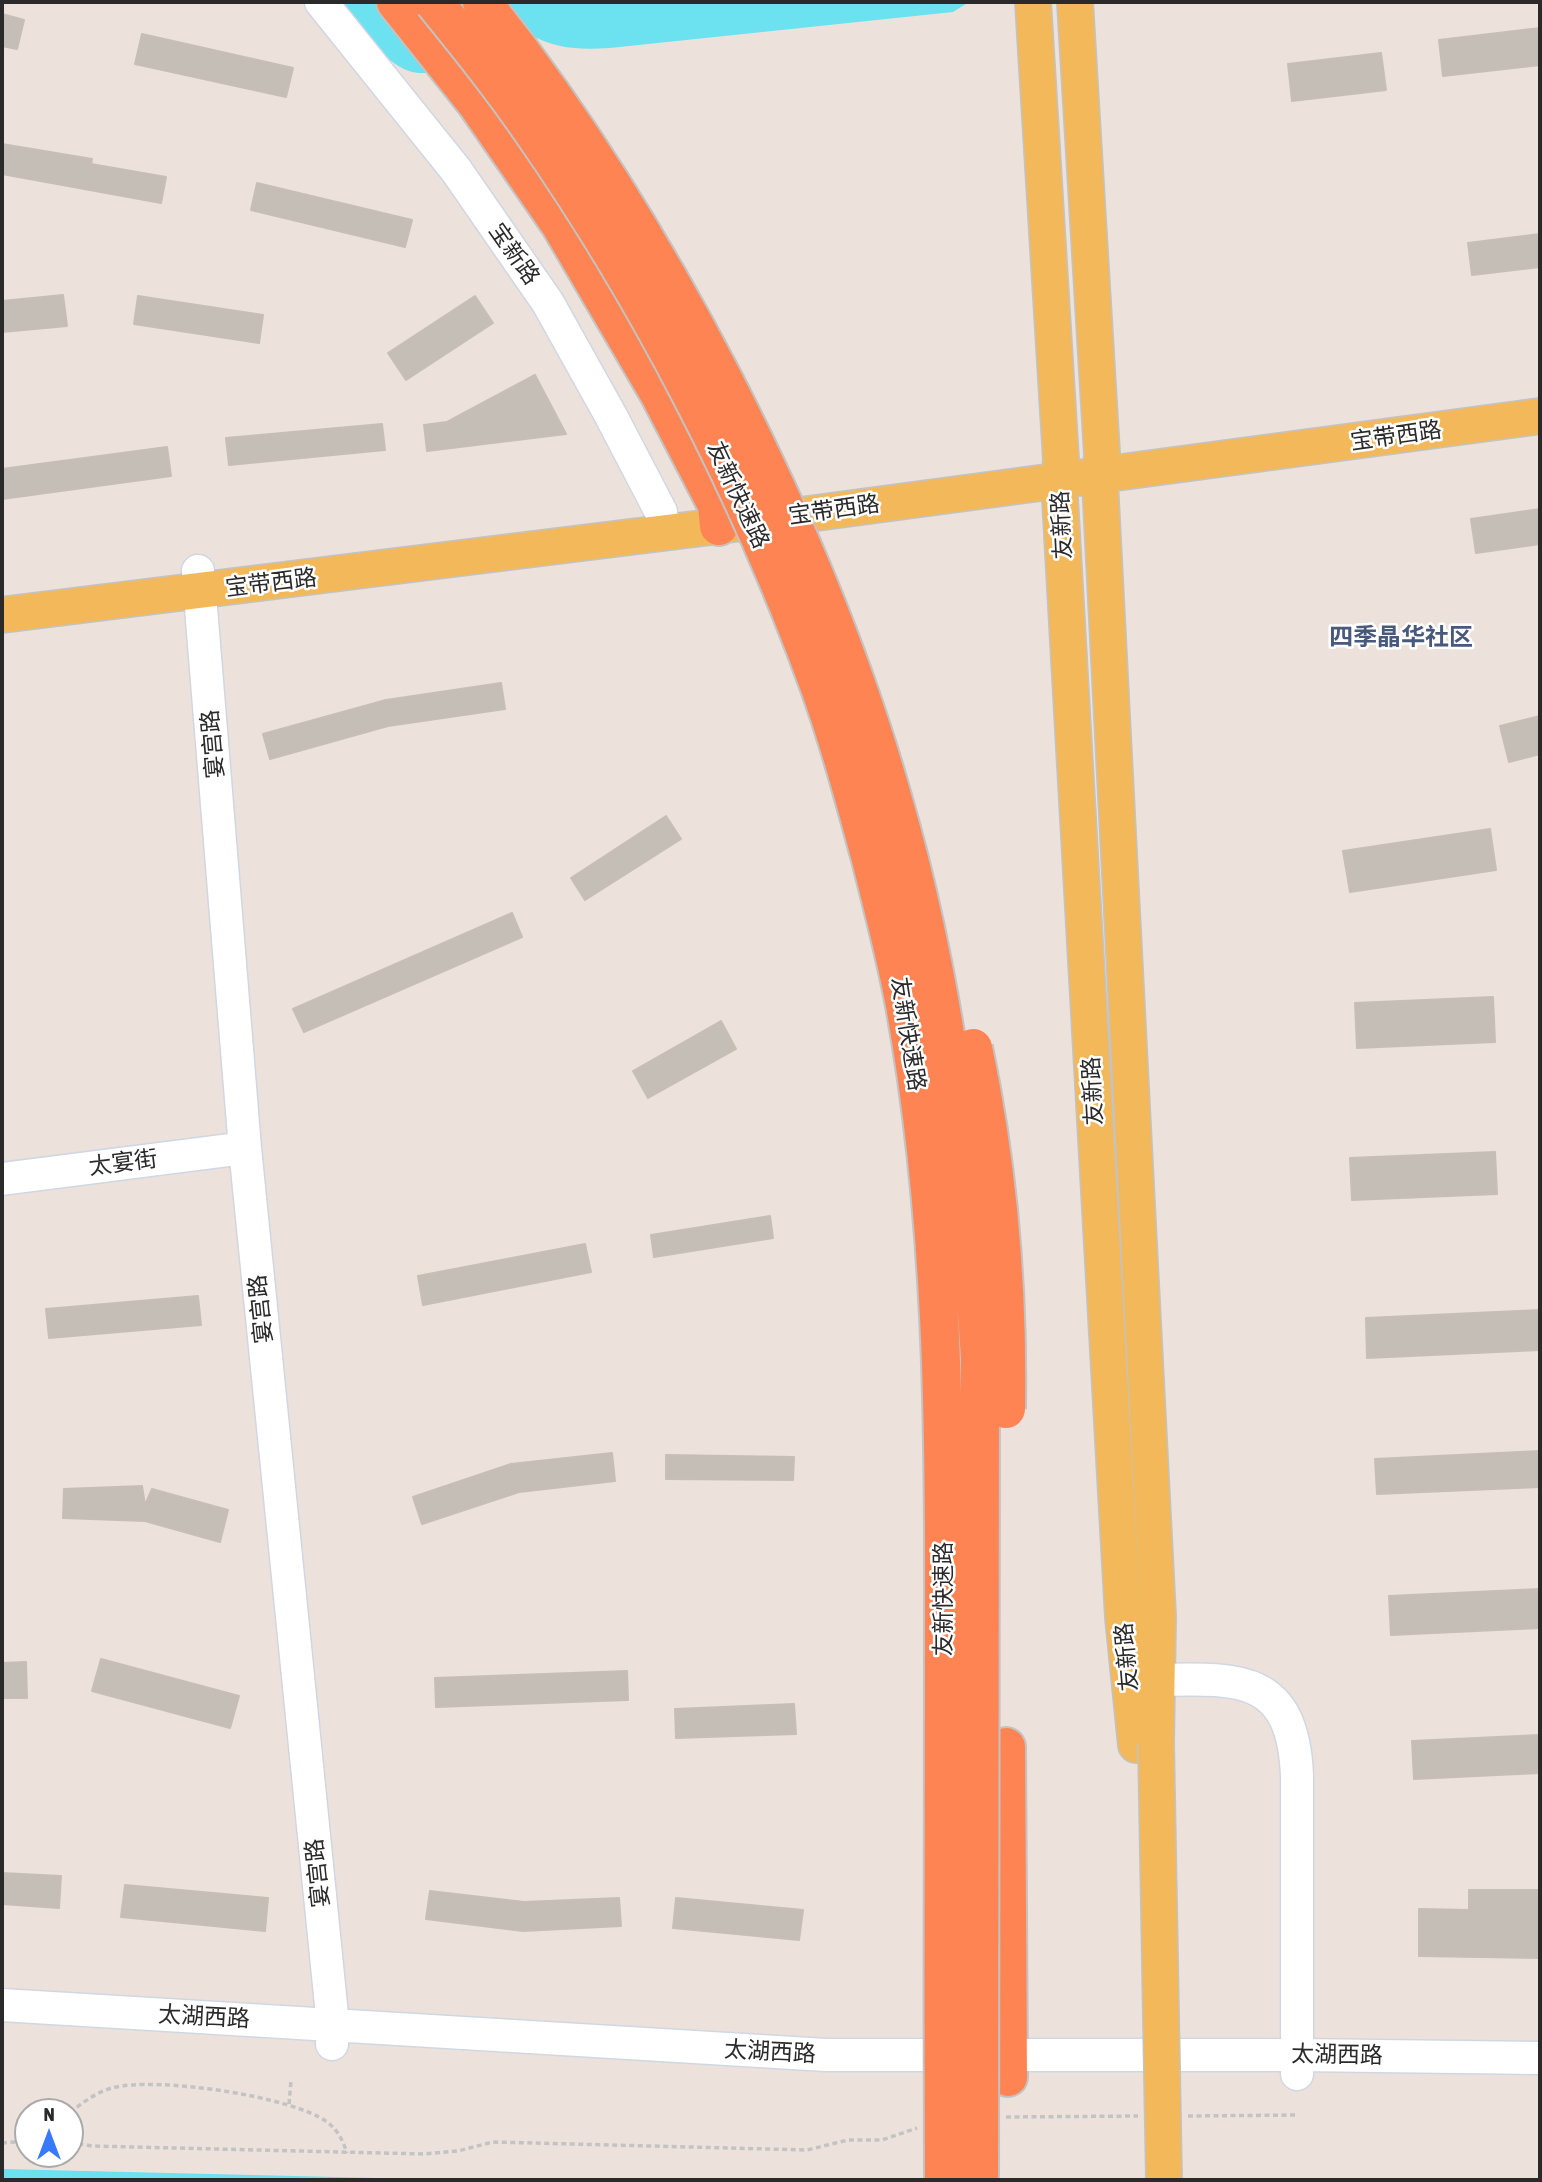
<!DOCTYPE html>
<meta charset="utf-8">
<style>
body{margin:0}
#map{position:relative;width:1542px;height:2182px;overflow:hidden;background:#ece2db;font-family:"Asap Condensed",sans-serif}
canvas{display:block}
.frame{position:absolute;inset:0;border:4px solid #2a2a2a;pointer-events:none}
.north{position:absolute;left:14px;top:2098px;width:70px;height:70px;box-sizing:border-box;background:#fff;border:2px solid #aaa;border-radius:50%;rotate:0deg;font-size:19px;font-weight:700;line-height:28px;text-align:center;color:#2a2a2a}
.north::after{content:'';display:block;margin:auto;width:24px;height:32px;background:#387afc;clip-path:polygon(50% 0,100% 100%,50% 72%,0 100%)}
</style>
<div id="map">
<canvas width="1542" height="2182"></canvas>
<div class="frame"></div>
<div class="north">N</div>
</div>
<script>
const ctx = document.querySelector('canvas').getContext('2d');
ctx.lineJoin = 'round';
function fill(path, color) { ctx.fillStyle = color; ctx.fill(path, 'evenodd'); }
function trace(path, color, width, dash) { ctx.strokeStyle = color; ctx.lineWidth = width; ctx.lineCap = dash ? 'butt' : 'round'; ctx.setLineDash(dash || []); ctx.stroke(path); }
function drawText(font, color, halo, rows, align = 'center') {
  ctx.font = font + ' "Asap Condensed","Noto Sans SC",sans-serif'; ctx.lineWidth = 5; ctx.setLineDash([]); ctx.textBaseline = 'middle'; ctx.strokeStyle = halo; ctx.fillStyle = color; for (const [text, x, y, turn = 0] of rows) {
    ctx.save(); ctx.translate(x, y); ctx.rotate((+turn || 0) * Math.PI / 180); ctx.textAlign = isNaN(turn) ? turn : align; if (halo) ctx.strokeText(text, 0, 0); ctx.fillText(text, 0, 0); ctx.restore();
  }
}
fill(new Path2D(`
 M339 2H969L953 12 610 48C580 50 556 49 529 34L436 72C427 73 417 74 409 71 382 62 357 23 339 2Z
 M2 2169 461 2180H2Z`), '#6ce1f0');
const building = new Path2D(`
 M2 14 24 20 17 49 2 46Z
 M1540 28V65L1443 76 1439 40Z
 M142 34 293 68 286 97 135 64Z
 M1381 53 1386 90 1292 101 1288 64Z
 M2 144 92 159 91 164 166 177 161 203 2 174Z
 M257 183 412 220 405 247 251 210Z
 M1540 234V267L1472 275 1468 243Z
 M63 295 67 326 2 332V301Z
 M138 296 263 315 259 343 134 324Z
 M475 296 493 323 406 380 388 353Z
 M535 375 566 434 427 451 424 425 447 422Z
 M382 424 385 450 229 465 226 438Z
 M167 447 171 476 2 499V469Z
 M1540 509V544L1476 553 1471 519Z
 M501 683 505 709 388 726 270 759 263 734 386 700Z
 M1540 716V754L1509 762 1500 726Z
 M666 816 681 839 585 900 571 878Z
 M1490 829 1496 870 1350 892 1343 851Z
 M512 913 522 937 304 1032 293 1009Z
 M1493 997 1495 1042 1357 1048 1355 1003Z
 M721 1021 736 1049 648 1098 633 1071Z
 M1495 1152 1497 1194 1352 1200 1350 1158Z
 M770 1216 773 1238 654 1257 651 1235Z
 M585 1244 591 1272 423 1305 418 1276Z
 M198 1296 201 1325 49 1338 46 1309Z
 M1540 1310V1350L1367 1358 1366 1318Z
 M1540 1451V1487L1377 1494 1375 1459Z
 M612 1453 615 1481 519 1492 422 1524 413 1497 511 1464Z
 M666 1455 794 1457 793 1480 666 1479Z
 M142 1486 145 1505 152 1489 228 1510 220 1542 145 1521 63 1518 64 1489Z
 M1540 1589V1628L1391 1635 1389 1596Z
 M101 1659 239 1696 230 1728 92 1691Z
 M26 1662 27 1698H2V1663Z
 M627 1671 628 1700 436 1707 435 1678Z
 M794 1704 796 1734 676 1738 675 1709Z
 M1540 1735V1773L1414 1779 1412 1741Z
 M2 1873 61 1876 59 1908 2 1904Z
 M125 1885 268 1898 265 1931 121 1917Z
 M1469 1890H1540V1958L1419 1956V1909L1469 1910Z
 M430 1891 524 1902 619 1898 621 1926 523 1931 426 1919Z
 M676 1898 803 1910 799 1940 673 1928Z`);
fill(building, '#c4beb7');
trace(building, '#c7beb5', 2);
const secondary = new Path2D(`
 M321 2 456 170 548 303 611 416 661 512 664 532
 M198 571 245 1148 333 2025 332 2044
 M2 1179 245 1148
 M1157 1680C1240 1678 1293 1675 1297 1776V2074
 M2 2005 826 2055H1297L1540 2058`);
const primary = new Path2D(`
 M1033 2 1061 460 1059 481 1123 1617 1136 1745
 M1075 2 1102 454 1100 482 1158 1616 1156 1743
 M2 615 719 526 1540 416`);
const highway = new Path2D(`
 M396 2 477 104 560 224 660 395 717 505 719 526
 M1006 1747 1008 2077`);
trace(secondary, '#d0d7e3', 35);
trace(primary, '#c3c3c3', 38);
trace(highway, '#c3c3c3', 42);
trace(new Path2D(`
 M289 2104 291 2081
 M70 2112C83 2103 96 2092 112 2088 154 2076 292 2096 327 2122 338 2130 343 2141 347 2153
 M1188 2116 1297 2115
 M1006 2117 1138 2116
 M70 2142 92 2146 424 2154 458 2151 493 2142 807 2150 848 2140H882L917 2128
 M2 2143 28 2141`), '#c3c3c3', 3.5, [5, 3.5]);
trace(secondary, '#fff', 32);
trace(primary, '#f2b85a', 35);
trace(highway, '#ff8453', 38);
const primaryBridge = new Path2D(`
 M1156 1743 1164 2180`);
const highwayBridge = new Path2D(`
 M434 2C468 44 502 86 532 130 649 298 748 490 818 682 839 740 855 800 871 859 883 907 896 956 905 1005 944 1218 945 1434 944 1649 944 1826 943 2003 944 2180
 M482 2C576 119 655 248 724 381 792 514 851 652 892 797 945 979 968 1168 980 1357L979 2180
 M973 1048C998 1167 1008 1288 1006 1409`);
trace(primaryBridge, '#c3c3c3', 38, []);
trace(highwayBridge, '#c3c3c3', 42, []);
trace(primaryBridge, '#f2b85a', 35);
trace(highwayBridge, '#ff8453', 38);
drawText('23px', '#2a2a2a', '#fff', [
 ["宝新路",514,254,55],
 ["宝带西路",1396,436,-8],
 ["友新快速路",738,495,65],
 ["宝带西路",834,510,-8],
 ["友新路",1062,525,-93],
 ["宝带西路",271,583,-7],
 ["宴宫路",213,744,-95],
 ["友新快速路",908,1034,81],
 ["友新路",1093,1091,-93],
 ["太宴街",123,1163,-7],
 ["宴宫路",261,1309,-96],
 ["友新快速路",944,1599,-90],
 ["友新路",1127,1657,-95],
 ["宴宫路",318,1873,-96],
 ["太湖西路",204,2017,3],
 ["太湖西路",770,2052,3],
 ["太湖西路",1337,2055,1]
]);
drawText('bold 24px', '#49597b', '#fff', [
 ["四季晶华社区",1401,637]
]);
</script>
